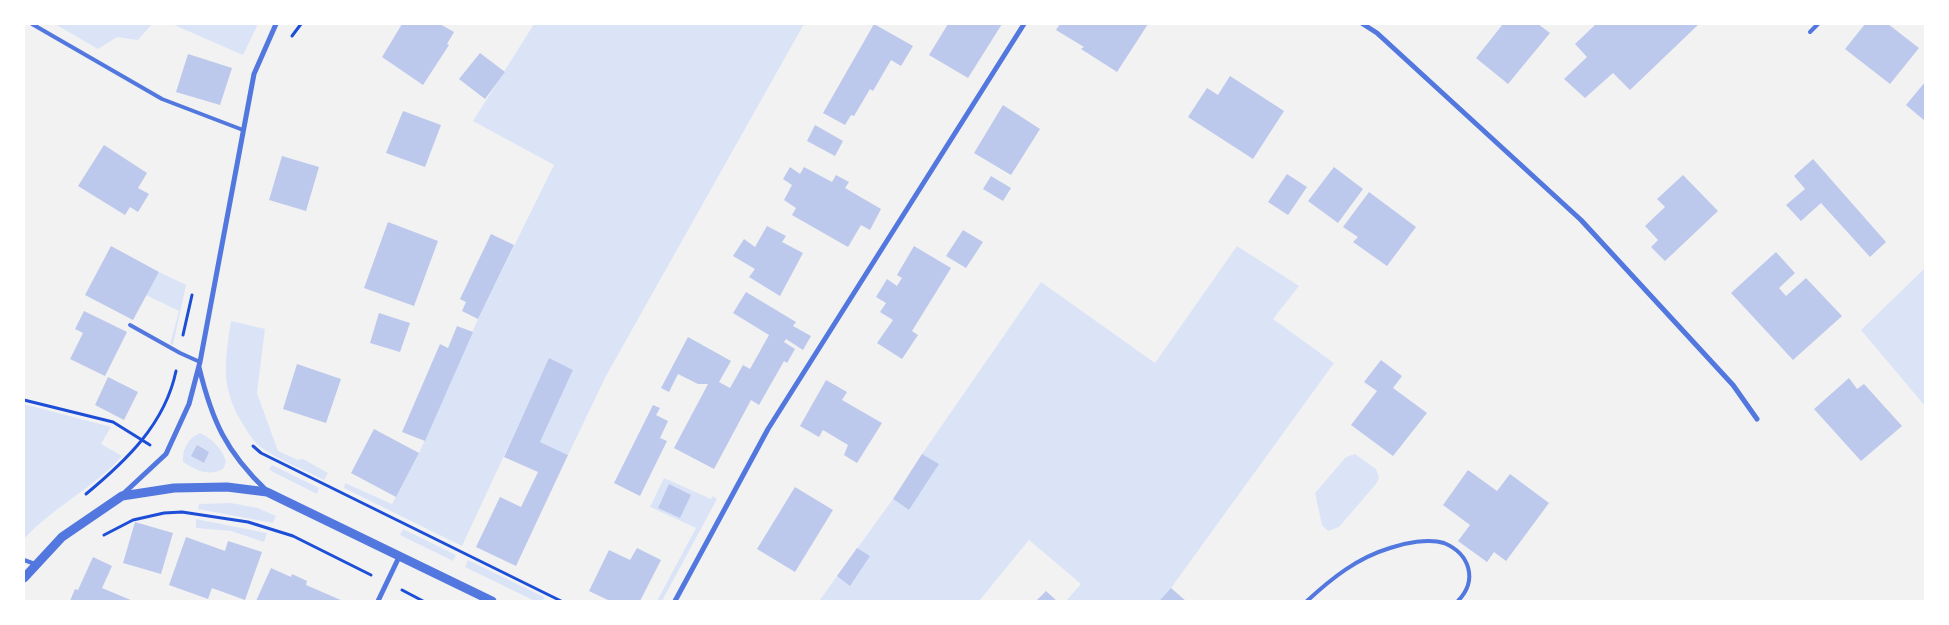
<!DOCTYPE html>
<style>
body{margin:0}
#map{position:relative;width:1949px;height:625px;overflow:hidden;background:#f2f2f2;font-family:"PT Sans Narrow",sans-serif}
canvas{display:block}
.frame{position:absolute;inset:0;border:25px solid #fff;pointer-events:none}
</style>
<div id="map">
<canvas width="1949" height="625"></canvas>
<div class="frame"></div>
</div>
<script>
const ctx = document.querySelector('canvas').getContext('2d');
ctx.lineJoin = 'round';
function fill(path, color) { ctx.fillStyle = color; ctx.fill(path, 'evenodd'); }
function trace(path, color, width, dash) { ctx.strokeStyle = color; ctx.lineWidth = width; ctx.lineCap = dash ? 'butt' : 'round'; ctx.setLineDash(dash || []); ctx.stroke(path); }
fill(new Path2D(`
 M55 24H152L138 40 117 37 98 49Z
 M172 24H258L243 55Z
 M534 24H804L606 376 568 455 540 442 573 370 549 359 462 546 344 488 345 483 392 504 419 453 478 319 554 165 473 121Z
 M1237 246 1299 286 1273 319 1334 363 1171 588 1159 601H1066L1081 584 1029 540 979 601H819L893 499 909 510 938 465 922 454 1041 282 1155 363Z
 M1925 268V406L1861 330Z
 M159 272 186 285 173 345 170 344 179 311 146 295Z
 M231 321 265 329 257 393 278 451 298 460 303 459 328 473 324 480C303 469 278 460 259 446 252 440 246 429 241 421 220 385 225 361 231 321Z
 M24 404 111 427 101 444 122 456C94 488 53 507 24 539Z
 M200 433C212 438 223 450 226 462L223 469C208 477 196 470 183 462 182 449 188 438 200 433Z
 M1355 454 1376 469 1379 478 1376 484 1339 527 1328 531 1322 525 1315 493 1346 457Z
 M272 465 319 488 317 494 273 472 269 469Z
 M664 478 711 499 713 496 717 499 662 601H657L696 528 650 507Z
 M231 503 258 508 276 516 273 523 198 509 199 504Z
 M196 519 267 533 264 542 231 531 196 528Z
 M403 529 456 555 453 561 400 535Z
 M468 560 544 597 543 601H535L465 567Z`), '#dbe4f7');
fill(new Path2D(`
 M402 24H440L454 32 447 44 449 45 423 85 382 57Z
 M874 24 913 46 901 66 891 60 873 91 870 89 854 116 851 115 845 125 823 113Z
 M948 24H1002L968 78 929 55Z
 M1060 24H1148L1117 72 1081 49 1084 47 1056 30Z
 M1503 24H1538L1550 33 1508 84 1476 58Z
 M1596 24H1699L1630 90 1613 73 1585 98 1564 79 1587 57 1575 44Z
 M1865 24H1888L1919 48 1890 84 1845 49Z
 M480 53 505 72 485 99 459 79Z
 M188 54 232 68 220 105 176 92Z
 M1230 76 1284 111 1253 159 1188 117 1207 88 1218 95Z
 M1925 82V121L1906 105Z
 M1003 105 1040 129 1011 175 974 153Z
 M403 111 441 125 425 167 386 153Z
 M815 125 843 141 835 156 807 141Z
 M104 145 147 173 138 188 149 194 138 212 130 207 125 215 78 186Z
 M282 156 319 167 306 211 269 200Z
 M1813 159 1886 242 1870 257 1821 203 1801 221 1786 205 1805 189 1794 176Z
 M790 167 800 174 804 167 832 182 836 175 849 182 845 188 881 209 870 230 861 225 848 247 792 215 796 208 784 200 792 185 783 179Z
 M1334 167 1363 189 1338 223 1308 201Z
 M1287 174 1307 187 1288 215 1268 202Z
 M1683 175 1718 211 1665 261 1651 247 1658 240 1645 226 1665 207 1657 199Z
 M991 176 1011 188 1003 201 983 189Z
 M1369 192 1416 227 1387 266 1353 242 1358 237 1343 227Z
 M388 222 438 241 414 306 364 288Z
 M767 226 786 236 782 242 803 253 780 296 749 277 755 269 733 256 744 239 755 247Z
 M963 230 983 242 966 268 946 256Z
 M491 234 514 245 478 319 462 311 466 302 460 299Z
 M111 246 159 272 133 320 85 295Z
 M914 246 951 268 912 331 918 335 902 359 877 343 893 320 880 312 886 303 876 297 887 279 897 286 902 278 897 275Z
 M1776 252 1795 273 1779 288 1786 296 1806 278 1842 316 1793 360 1731 293Z
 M746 292 796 322 793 326 811 336 803 350 786 339 784 342 795 349 787 363 784 361 759 405 751 400 714 469 674 448 708 384H698L678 374 669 392 661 388 688 337 731 361 719 382 730 388 743 365 750 369 769 335 733 313Z
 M84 311 127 332 105 376 70 359 83 333 75 329Z
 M379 313 410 323 400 352 370 343Z
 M457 326 473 332 425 441 402 432 440 344 448 348Z
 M549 358 573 370 540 442 568 455 516 566 476 547 500 497 521 507 538 472 504 457Z
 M1381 360 1402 376 1393 388 1427 413 1393 456 1351 425 1377 391 1364 382Z
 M297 364 341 379 326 423 283 409Z
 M108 377 138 392 124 420 95 405Z
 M1849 378 1857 389 1864 384 1902 426 1861 461 1814 409Z
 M826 380 847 392 842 400 882 423 857 463 844 455 848 445 823 430 819 437 800 426Z
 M653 405 660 408 656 415 668 421 660 438 667 441 640 496 614 483Z
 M374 429 419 453 396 497 351 473Z
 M197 445 209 452 204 463 191 456Z
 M922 454 939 464 909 510 893 499Z
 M1468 470 1497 491 1510 474 1549 503 1506 561 1494 552 1487 562 1458 541 1470 525 1443 505Z
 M669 484 691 495 680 518 658 508Z
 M795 487 833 510 795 572 757 549Z
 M135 522 173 533 161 574 123 563Z
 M186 537 225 551 228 541 262 552 245 600 212 588 208 599 169 585Z
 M637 548 661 560 640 601H610L589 591 609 550 630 560Z
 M857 548 870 556 850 586 837 576Z
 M93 557 112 566 102 588 133 601H70L75 589 78 590Z
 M271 568 291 577 292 574 307 581 306 585 343 601H256Z
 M1171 588 1186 601H1159Z
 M1046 591 1057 601H1036Z`), '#bdc9ec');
trace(new Path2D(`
 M292 36 301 24
 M183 335 192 295
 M24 400 113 422 150 445
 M253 446 261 453 561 601
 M86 494C126 461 165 424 176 371
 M104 535 133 520 164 513 182 512 248 522 293 536 371 575
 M402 590 423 601`), '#1d4ed8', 3);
trace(new Path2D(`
 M32 24 162 99 243 130
 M1810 32 1818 24
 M130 325 180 353 200 362
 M24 560 35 564
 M1307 601C1332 578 1357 558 1390 548 1404 543 1429 538 1444 543 1470 554 1478 580 1458 601`), '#5277de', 4);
trace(new Path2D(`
 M1363 24 1377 33 1581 220 1733 385 1757 419
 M199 367C212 421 226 452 267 491
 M122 495 166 454 189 404 200 362 254 74 276 24
 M378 601 400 555
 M675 601 768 429 1024 24`), '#5277de', 5);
trace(new Path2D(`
 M24 578 62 537 122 496 174 488 227 487 267 492 492 601`), '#5277de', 9);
</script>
